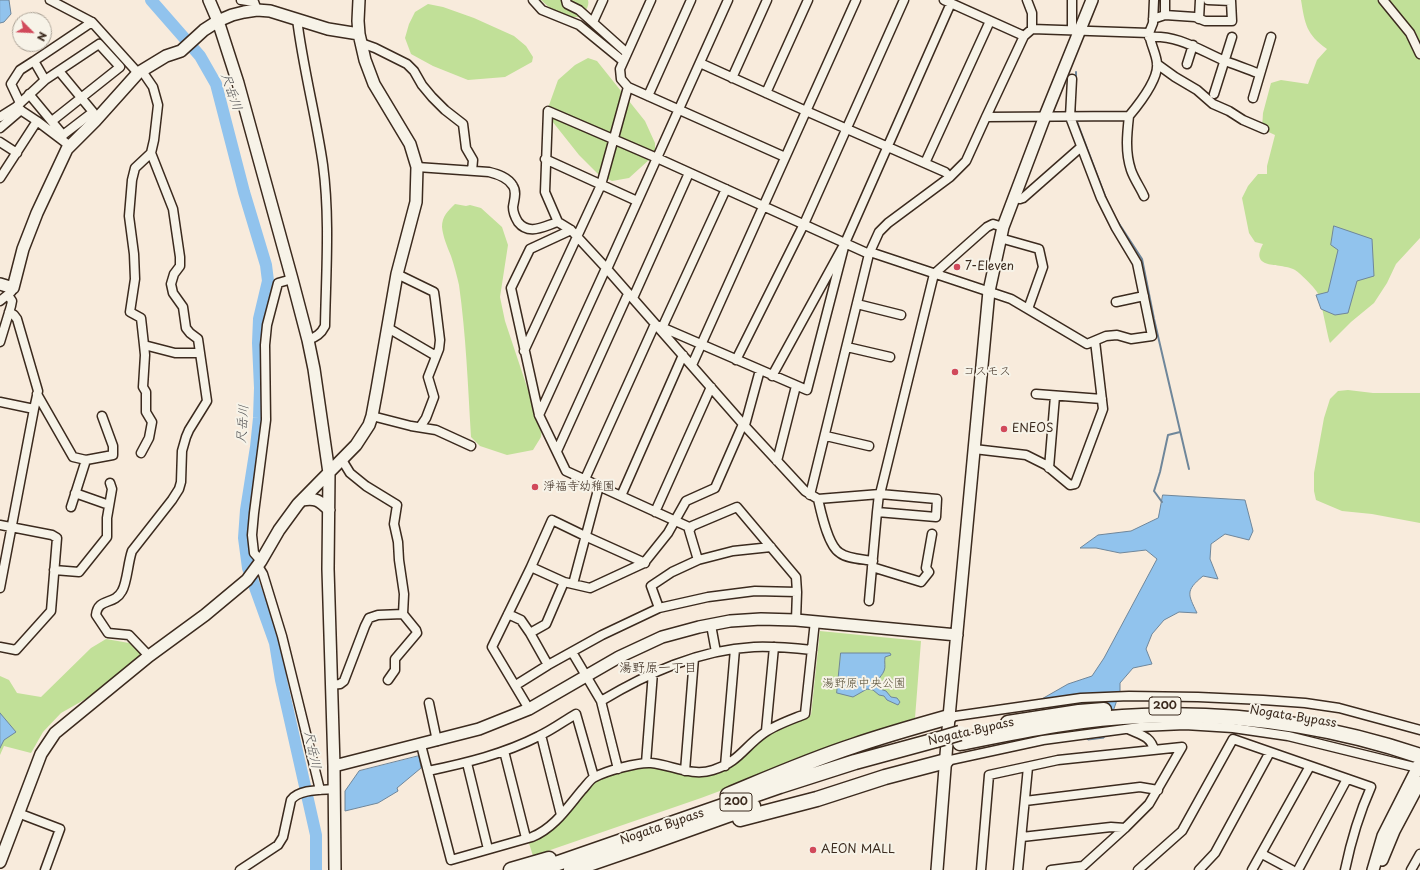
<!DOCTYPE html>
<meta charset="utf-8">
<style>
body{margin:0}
#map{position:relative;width:1420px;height:870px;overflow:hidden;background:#f8ebdc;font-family:"Playpen Sans",sans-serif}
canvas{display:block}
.north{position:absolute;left:12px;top:12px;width:40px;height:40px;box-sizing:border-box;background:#f7f3e8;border:1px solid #aca397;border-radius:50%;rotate:114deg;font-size:11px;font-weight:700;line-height:16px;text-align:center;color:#3b2a1e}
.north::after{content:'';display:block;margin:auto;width:14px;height:18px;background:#d1495b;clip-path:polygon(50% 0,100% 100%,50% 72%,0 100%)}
</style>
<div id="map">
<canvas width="1420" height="870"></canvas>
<div class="north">N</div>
</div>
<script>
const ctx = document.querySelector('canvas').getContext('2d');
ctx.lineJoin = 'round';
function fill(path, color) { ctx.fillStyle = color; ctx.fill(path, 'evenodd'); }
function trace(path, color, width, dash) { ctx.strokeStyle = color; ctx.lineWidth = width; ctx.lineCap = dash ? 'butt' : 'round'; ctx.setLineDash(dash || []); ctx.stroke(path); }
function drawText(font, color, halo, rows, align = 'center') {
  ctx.font = font + ' "Playpen Sans","Klee One",sans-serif'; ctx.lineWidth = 4; ctx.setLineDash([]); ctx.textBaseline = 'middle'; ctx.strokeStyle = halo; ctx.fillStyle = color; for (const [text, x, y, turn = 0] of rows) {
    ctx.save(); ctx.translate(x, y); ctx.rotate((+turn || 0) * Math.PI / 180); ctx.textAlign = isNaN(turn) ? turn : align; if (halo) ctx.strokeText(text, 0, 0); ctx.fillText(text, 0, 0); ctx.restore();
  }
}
fill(new Path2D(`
 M541 0H588C590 7 584 13 579 17 561 18 554 12 541 0Z
 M1301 0H1420V238L1396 264 1387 283 1374 303 1351 322 1330 343C1327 334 1321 298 1317 292 1313 286 1301 274 1295 270 1283 262 1248 271 1263 244L1255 242 1249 233 1242 198 1248 186 1258 174H1267V166L1275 135 1262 129 1263 113 1271 83 1281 80 1308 84 1317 60 1327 49C1306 34 1305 24 1301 0Z
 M428 4 443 7 474 18 514 36 526 46 533 57 532 62 505 77 468 80 433 66 411 54 405 38 409 24 415 12Z
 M588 58 597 61 645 121 655 143V150L650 159 629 178 612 181 598 174 579 155 552 121 548 108 558 80 575 65Z
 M455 204 466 206 470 205 481 208 502 227 508 245 500 297 505 321 527 387 542 427 541 437 533 450 507 455 480 446 471 437C468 386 466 335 459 285 457 276 454 265 451 256 447 246 443 237 442 227 442 216 448 211 455 204Z
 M1348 390 1373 393H1420V523L1372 514 1342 511 1316 500 1314 491V473L1324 418 1330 399 1338 391Z
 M820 631 921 641 915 718 799 758 736 785 701 798 533 856 528 840 555 826 598 778 640 766 654 767 693 776 709 775 717 773 738 762 766 735 811 715Z
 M106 639 129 643 142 655 91 696 61 713 43 732 31 753 4 746 0 755V676L9 680 17 693 41 697 91 648Z`), '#c1e098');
const water = new Path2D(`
 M0 0H9L11 14 4 22 0 23Z
 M1334 226 1372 239 1374 276 1357 281 1348 313 1335 315 1321 309 1316 295 1328 292 1338 250 1331 245Z
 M1163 495 1245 500 1253 531 1249 540 1225 534 1211 544 1210 559 1218 579 1203 576C1185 591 1188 594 1197 613L1179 612 1164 620 1152 634 1146 649 1152 664 1133 668 1120 683V691L1104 738 1088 740 1040 700 1068 684 1092 676 1104 658 1157 559 1146 550 1120 553 1096 548H1080L1098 535 1131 531 1158 518Z
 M841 653H890L891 655 885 657C884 662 886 667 884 671 881 678 874 680 880 689L886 691 891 697 897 698 900 702 898 705 887 700 884 696 879 695 873 690 867 689 853 697 837 693Z
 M0 713 16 732 4 740 0 748Z
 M419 756 421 768 397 788 398 791 378 803 345 811V791L359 771Z`);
fill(water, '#91c3ed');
trace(water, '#6f869a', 1);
trace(new Path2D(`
 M1076 79V72
 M1075 115V93
 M1076 119 1107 201
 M1116 219 1142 259 1154 319 1189 469
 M1162 502 1154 491 1160 472 1168 435 1180 432`), '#6f869a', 2);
trace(new Path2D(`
 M151 0 200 56 216 84 244 192 266 265 268 281 259 319 258 343 260 388 259 418 256 447 246 510 244 538 248 568 275 643 281 680 316 835V870`), '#91c3ed', 12);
const street = new Path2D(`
 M50 0 92 22 138 73
 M241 0 254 2 257 10
 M533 0 542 10 579 25 623 61
 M566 0 567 4 579 10 627 53
 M651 0 620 69 621 79 628 87 785 157
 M944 0 1024 36
 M1027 0 1032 13V29
 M1072 0V30
 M1165 0V15
 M1383 0 1410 33 1420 54
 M297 19C303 68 316 116 323 165 330 218 326 273 325 326 321 334 316 337 308 340
 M1153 19 1165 15 1195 17 1205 21H1232L1231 1 1208 0
 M1199 19 1200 0
 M593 22 603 0
 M1149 37C1179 35 1199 50 1225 61 1237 65 1249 70 1260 74
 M361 43 375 48 407 64 414 71 422 85 432 97 445 110 463 124 466 148 473 160 472 171
 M700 63 806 111 945 172 950 177
 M1157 64 1175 77 1197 90 1213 104 1229 111 1243 120 1264 129
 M1187 64 1193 45
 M59 71 93 112 63 135
 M142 71 153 87 158 105 154 140 151 153 173 209 180 257V266L174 274 171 284 173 293 183 307 186 328 190 333 198 339 207 401 189 430 186 437 182 451 181 482 179 489 172 500 132 551C128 562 127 583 122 591 114 606 98 597 96 615L108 633 129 635 149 656
 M732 78 767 0
 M45 80 34 61 92 22
 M766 93 808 0
 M29 94 63 135 62 139
 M1214 94 1232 37
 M648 96 691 0
 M1253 98 1271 37
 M20 103 11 84 20 70 34 61
 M16 107 37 121 70 146
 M1129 116C1127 134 1125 152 1131 170 1134 179 1140 187 1144 196
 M0 117 16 107 45 80 99 44 120 67 52 121
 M986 117 1129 116C1139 104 1159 79 1157 63 1156 53 1150 43 1149 33L1153 23 1154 0
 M0 128 21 110
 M0 142 17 153
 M151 153 135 168 132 180 129 216 134 254 135 279 130 312 141 318 144 345 175 353H200
 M545 159 637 201
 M925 163 990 21
 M417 167 489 172C497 174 508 177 513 186 517 192 514 200 513 207 513 212 515 217 518 222 529 236 544 226 558 222
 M0 178 37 121
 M1013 198 1020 199 1023 198 1081 147
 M571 230 530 249 511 288 539 415 566 471 691 528
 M1000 238 1039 249 1043 267 1028 309
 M845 243 951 3
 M870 252 1011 299 1087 344 1106 336 1117 335 1131 339 1152 336 1137 263 1116 228 1101 198 1070 117 1072 79
 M869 254 657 158 548 111 545 192 558 222 571 230 607 269 743 424 805 491 818 499 880 494 934 274 987 227 993 224 1003 227
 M607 269 728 0
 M397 274 434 292 435 299 440 340 439 349 428 377 434 397 426 418 420 427
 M633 298 689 173
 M0 301 11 292
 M1116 302 1144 296
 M857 304 901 315
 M659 326 807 390 845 243 772 376
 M388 328 436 356
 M662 328 726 189
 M0 342 11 306 12 301 8 295
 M847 347 890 357
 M524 351 601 185 628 87
 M736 360 804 224 904 0
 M692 365 856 0
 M37 394 73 457 86 460 113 455V446L102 416
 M1036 394 1102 399
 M0 402 34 409
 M539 415 606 268
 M372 416 411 426 436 430 471 446
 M745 425 760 370
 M826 436 869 446
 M974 449 1026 455 1046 465 1070 485 1075 484 1103 409 1095 341
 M557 451 628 294
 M141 453 149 438 152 422 146 412V392L143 387 145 355 144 345
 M342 460 350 473 366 486 397 505 394 524 398 542 399 560 404 594 403 614 416 630 417 633 395 659V670L388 680
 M777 461 796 386
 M1049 468 1055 396
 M585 479 655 324
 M75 493 109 505
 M879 494 877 512 936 517 937 499 880 494
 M810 495 869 254 879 232 888 223 950 177 966 161 986 117 1024 36 1032 29 1149 33
 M621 496 683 355
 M818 499C821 512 828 546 840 553 848 559 863 559 873 561
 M71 507 86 460
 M655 512 711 387
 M0 525 52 535 57 538 51 611 16 650 0 647
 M771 547 733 551 698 560 689 530 692 526 737 507 796 577 797 592
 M261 561 254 553 252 535 254 513 266 420 265 345 267 325 278 283 292 279
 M258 566 263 574 282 636 320 790
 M531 567 552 520 585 536 645 563
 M872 567 921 582 929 572 926 568 932 534
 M54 570 79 572 107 537V518L112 489 110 483
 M573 584 599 486
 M0 588 34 409 38 391 17 319 14 315 9 312
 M869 601 877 512
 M659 608 651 586 672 572 698 560
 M508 614 521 620 530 633 546 624 564 582
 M711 625 716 652
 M572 652 601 701
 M548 665 602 635 659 608 708 597 755 591 797 592 796 620
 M331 685 340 684 344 681 365 626 369 618 378 615 403 614
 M516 685 548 665 530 633
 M429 703 437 741
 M529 709 492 647 531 567 564 582 590 588 644 563 668 533 686 501 715 488 743 424
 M949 717 1081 698 1129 696 1198 697 1263 700 1305 703 1339 708 1420 730
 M1128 729C1140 735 1151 736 1154 750
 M766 731 774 647
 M541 735 561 815
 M421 745 451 860 532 837C554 828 567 808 582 790 586 786 590 779 595 777 606 771 638 762 651 763 672 765 692 777 713 770 739 762 744 747 764 733 775 725 793 719 805 714L815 621
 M504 751 526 838
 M946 761 1043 740 1140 727 1185 725 1233 728 1288 736 1418 768
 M467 763 488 849
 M646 763 653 672
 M725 766 735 649
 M618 769 601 701C648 673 698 650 754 647 774 646 793 648 812 650
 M428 771C466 763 504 754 539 736 552 730 564 721 576 714L594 777
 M685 771 694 658
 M1025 801 1140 787 1158 790
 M18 813 60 829 45 870
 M1022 837 1111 827 1125 828
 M1262 854 1292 870
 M240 870 278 845 283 837 291 800C299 789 322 790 334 789
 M981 870 989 775 1058 760 1182 747 1149 804 1125 828 1083 866 1051 870
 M1018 870 1028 767
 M1138 870 1182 831 1233 739 1371 787C1359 814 1351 841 1345 870
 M1199 870 1215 853 1270 752
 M1252 870 1310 766
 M1298 870 1347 779
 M1411 870 1420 854`);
const secondary = new Path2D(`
 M209 0 218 21 238 83 292 279 308 340 314 369 329 473 328 569 334 766 335 870
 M0 284 13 288 23 249 37 213 67 149 95 121 138 73 166 56 181 51 204 30 218 21 232 15 244 12 257 10 270 11 328 29 359 34
 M302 500C316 498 319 500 329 510
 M334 766 479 729 529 709 619 657 662 637 699 627 730 621 761 619 796 620 957 635
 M1382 860 1394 831 1420 782
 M0 862 41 754 55 733 149 656 205 615 247 580 261 561 279 530 298 504 356 445 369 425 372 416 377 389 397 274 416 202 417 167 410 144 374 84 365 60 359 34 358 21 359 0
 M937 870 949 717 989 291 1003 227 1045 116 1092 0
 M1373 870 1383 836 1420 763`);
const highway = new Path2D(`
 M1008 723 1079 712 1104 710
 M960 743C1020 731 1081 718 1142 716 1236 712 1331 726 1420 756
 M1418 768 1420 769
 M728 795C769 778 810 760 853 746 885 735 917 726 949 717
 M740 819 817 799 885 777 946 761
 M511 870 549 859
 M538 870 780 786 855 762 936 740
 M571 870 647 844 753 806`);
trace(street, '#3b2a1e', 11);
trace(secondary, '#3b2a1e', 14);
trace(highway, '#3b2a1e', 17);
trace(street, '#f7f3e8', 8);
trace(secondary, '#f7f3e8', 11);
trace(highway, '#f7f3e8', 14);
const highwayBridge = new Path2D(`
 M936 740 960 733`);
trace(highwayBridge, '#3b2a1e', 17, []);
trace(highwayBridge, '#f7f3e8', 14);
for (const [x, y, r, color] of [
 [957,267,4,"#d1495b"],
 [955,372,4,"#d1495b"],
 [1004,429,4,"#d1495b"],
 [535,487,4,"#d1495b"],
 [813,850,4,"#d1495b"]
]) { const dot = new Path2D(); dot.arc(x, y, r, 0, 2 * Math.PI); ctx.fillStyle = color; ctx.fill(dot); trace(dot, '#f7f3e8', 1.5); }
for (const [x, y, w] of [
 [1165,706,32],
 [736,802,32]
]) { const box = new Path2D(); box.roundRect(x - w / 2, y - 9, w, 18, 3); ctx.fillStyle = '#f7f3e8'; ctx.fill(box); trace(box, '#3b2a1e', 1); }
drawText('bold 11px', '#3b2a1e', null, [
 ["200",1165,706],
 ["200",736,802]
]);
drawText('12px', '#3b2a1e', '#f7f3e8', [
 ["7-Eleven",965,267],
 ["コスモス",963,372],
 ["ENEOS",1012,429],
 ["淨福寺幼稚園",543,487],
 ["AEON MALL",821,850]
], 'left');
drawText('12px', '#564e36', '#f7f3e8', [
 ["湯野原中央公園",864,684]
]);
drawText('12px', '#3b2a1e', '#f7f3e8', [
 ["Nogata Bypass",1293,717,9],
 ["Nogata Bypass",971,732,-13],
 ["Nogata Bypass",662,827,-19]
]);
drawText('italic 13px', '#505052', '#f7f3e8', [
 ["尺岳川",231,92,71],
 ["尺岳川",243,424,-86],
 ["尺岳川",312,750,78]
]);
drawText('13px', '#3b2a1e', '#f7f3e8', [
 ["湯野原一丁目",658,668]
]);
</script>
